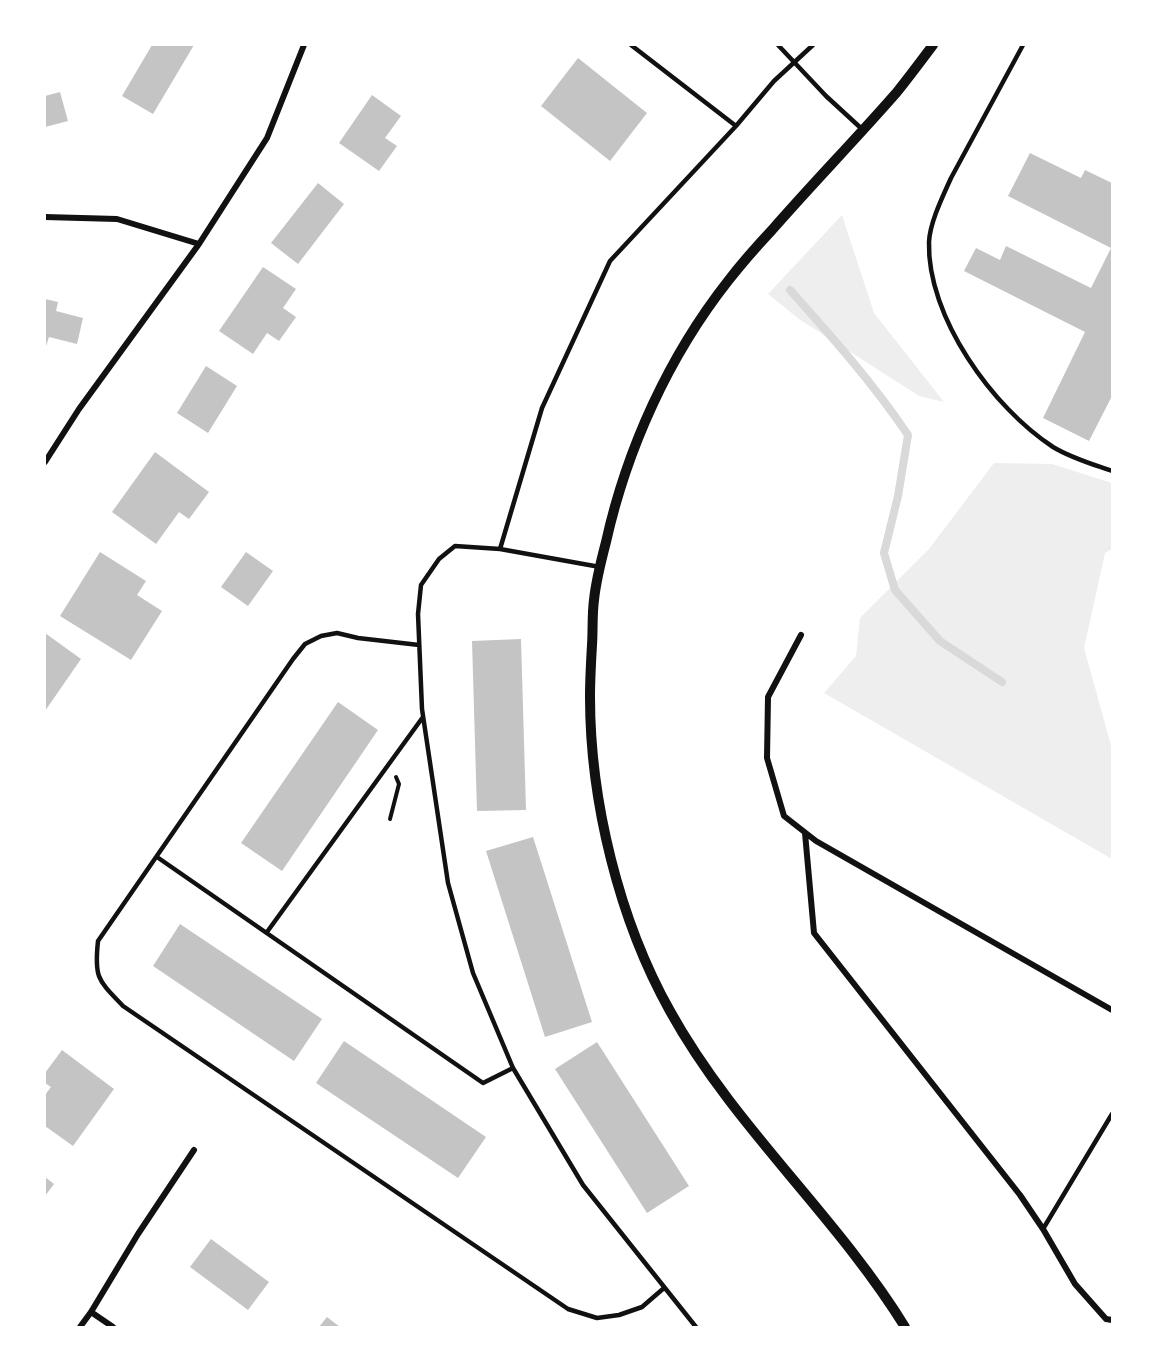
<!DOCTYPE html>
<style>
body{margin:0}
#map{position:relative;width:1157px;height:1372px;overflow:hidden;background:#fff;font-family:"Noto Sans",sans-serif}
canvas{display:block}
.frame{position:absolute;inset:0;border:46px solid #fff;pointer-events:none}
</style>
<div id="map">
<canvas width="1157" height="1372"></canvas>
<div class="frame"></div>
</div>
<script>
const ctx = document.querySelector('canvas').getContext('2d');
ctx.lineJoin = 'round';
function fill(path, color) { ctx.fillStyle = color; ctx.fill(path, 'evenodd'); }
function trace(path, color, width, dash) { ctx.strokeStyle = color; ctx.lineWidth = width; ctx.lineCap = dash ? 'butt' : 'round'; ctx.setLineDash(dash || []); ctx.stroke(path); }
fill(new Path2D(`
 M842 215 874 313 944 402 919 396 799 319 768 294Z
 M994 463 1052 464 1112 483V549L1105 553 1084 648 1112 749V859L824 693 856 656 860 618 929 549Z`), '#eee');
trace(new Path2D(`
 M790 290C832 337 873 383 908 435L898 496 884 553 895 590 940 641 1002 682`), '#d9d9d9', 8);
fill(new Path2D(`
 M152 45H194L153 114 122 96Z
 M578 58 647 113 610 161 541 106Z
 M60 92 68 121 45 127V96Z
 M372 95 401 116 385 138 397 146 379 171 339 143Z
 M1030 153 1081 178 1085 170 1112 183V396L1089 441 1043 418 1085 332 964 271 976 248 1000 260 1006 246 1091 288 1111 248 1008 196Z
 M318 183 344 204 298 264 271 243Z
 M263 267 296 289 283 308 296 317 279 341 267 333 253 354 219 331Z
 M45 299 58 302 56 311 83 318 77 344 49 337 45 349Z
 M206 366 237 386 208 433 177 413Z
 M155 452 209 492 189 519 179 512 156 544 112 512Z
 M100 552 146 581 137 595 162 611 131 660 60 616Z
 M246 552 273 571 248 606 221 587Z
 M45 633 81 659 45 711Z
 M521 639 526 810 477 811 472 641Z
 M338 702 378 730 282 871 241 843Z
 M533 837 592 1022 545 1037 486 851Z
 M180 924 322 1019 294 1061 153 966Z
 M344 1041 486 1137 458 1178 316 1083Z
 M597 1042 689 1186 647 1213 555 1069Z
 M62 1050 114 1089 73 1146 45 1126V1095L51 1087 45 1083V1073Z
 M45 1177 54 1184 45 1196Z
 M211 1239 269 1282 248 1310 190 1267Z
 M327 1317 340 1327H319Z`), '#c4c4c4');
trace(new Path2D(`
 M390 819 399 784 396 777`), '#111', 4);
trace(new Path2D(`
 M631 45 736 126
 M778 45 826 96 863 130
 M1023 45 951 178C943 196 930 222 929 242 927 317 993 408 1053 447 1071 458 1092 464 1112 471
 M500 549 542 408 610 261 736 126 774 81 813 45
 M600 567 500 549 455 546 439 559 421 585 418 614 422 709 448 883 473 973 513 1068 583 1185 696 1327
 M419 645 358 638 337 633 321 636 305 644 293 659 98 941C94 978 98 980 123 1006L568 1309 597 1318 619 1315 642 1307 664 1288
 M157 857 483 1083 513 1068
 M267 932 423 717
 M1043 1229 1112 1114`), '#111', 4.5);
trace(new Path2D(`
 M45 217 117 219 199 244
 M45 462 79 409 199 244 267 138 304 45
 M801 635 768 697 767 758 784 816 816 841 1112 1010
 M805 833 814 933 1020 1195 1043 1229 1075 1284 1106 1319 1112 1320
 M91 1312 113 1327
 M80 1327 91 1312 138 1234 194 1150`), '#111', 6);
trace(new Path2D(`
 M905 1327C836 1215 734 1127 670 1011 619 920 590 801 590 697 590 679 591 662 592 645 593 630 592 615 594 600 596 580 601 561 606 542 627 448 669 356 728 281 742 263 757 246 772 230 813 183 856 139 897 92 909 77 921 61 933 45`), '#111', 10);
</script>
